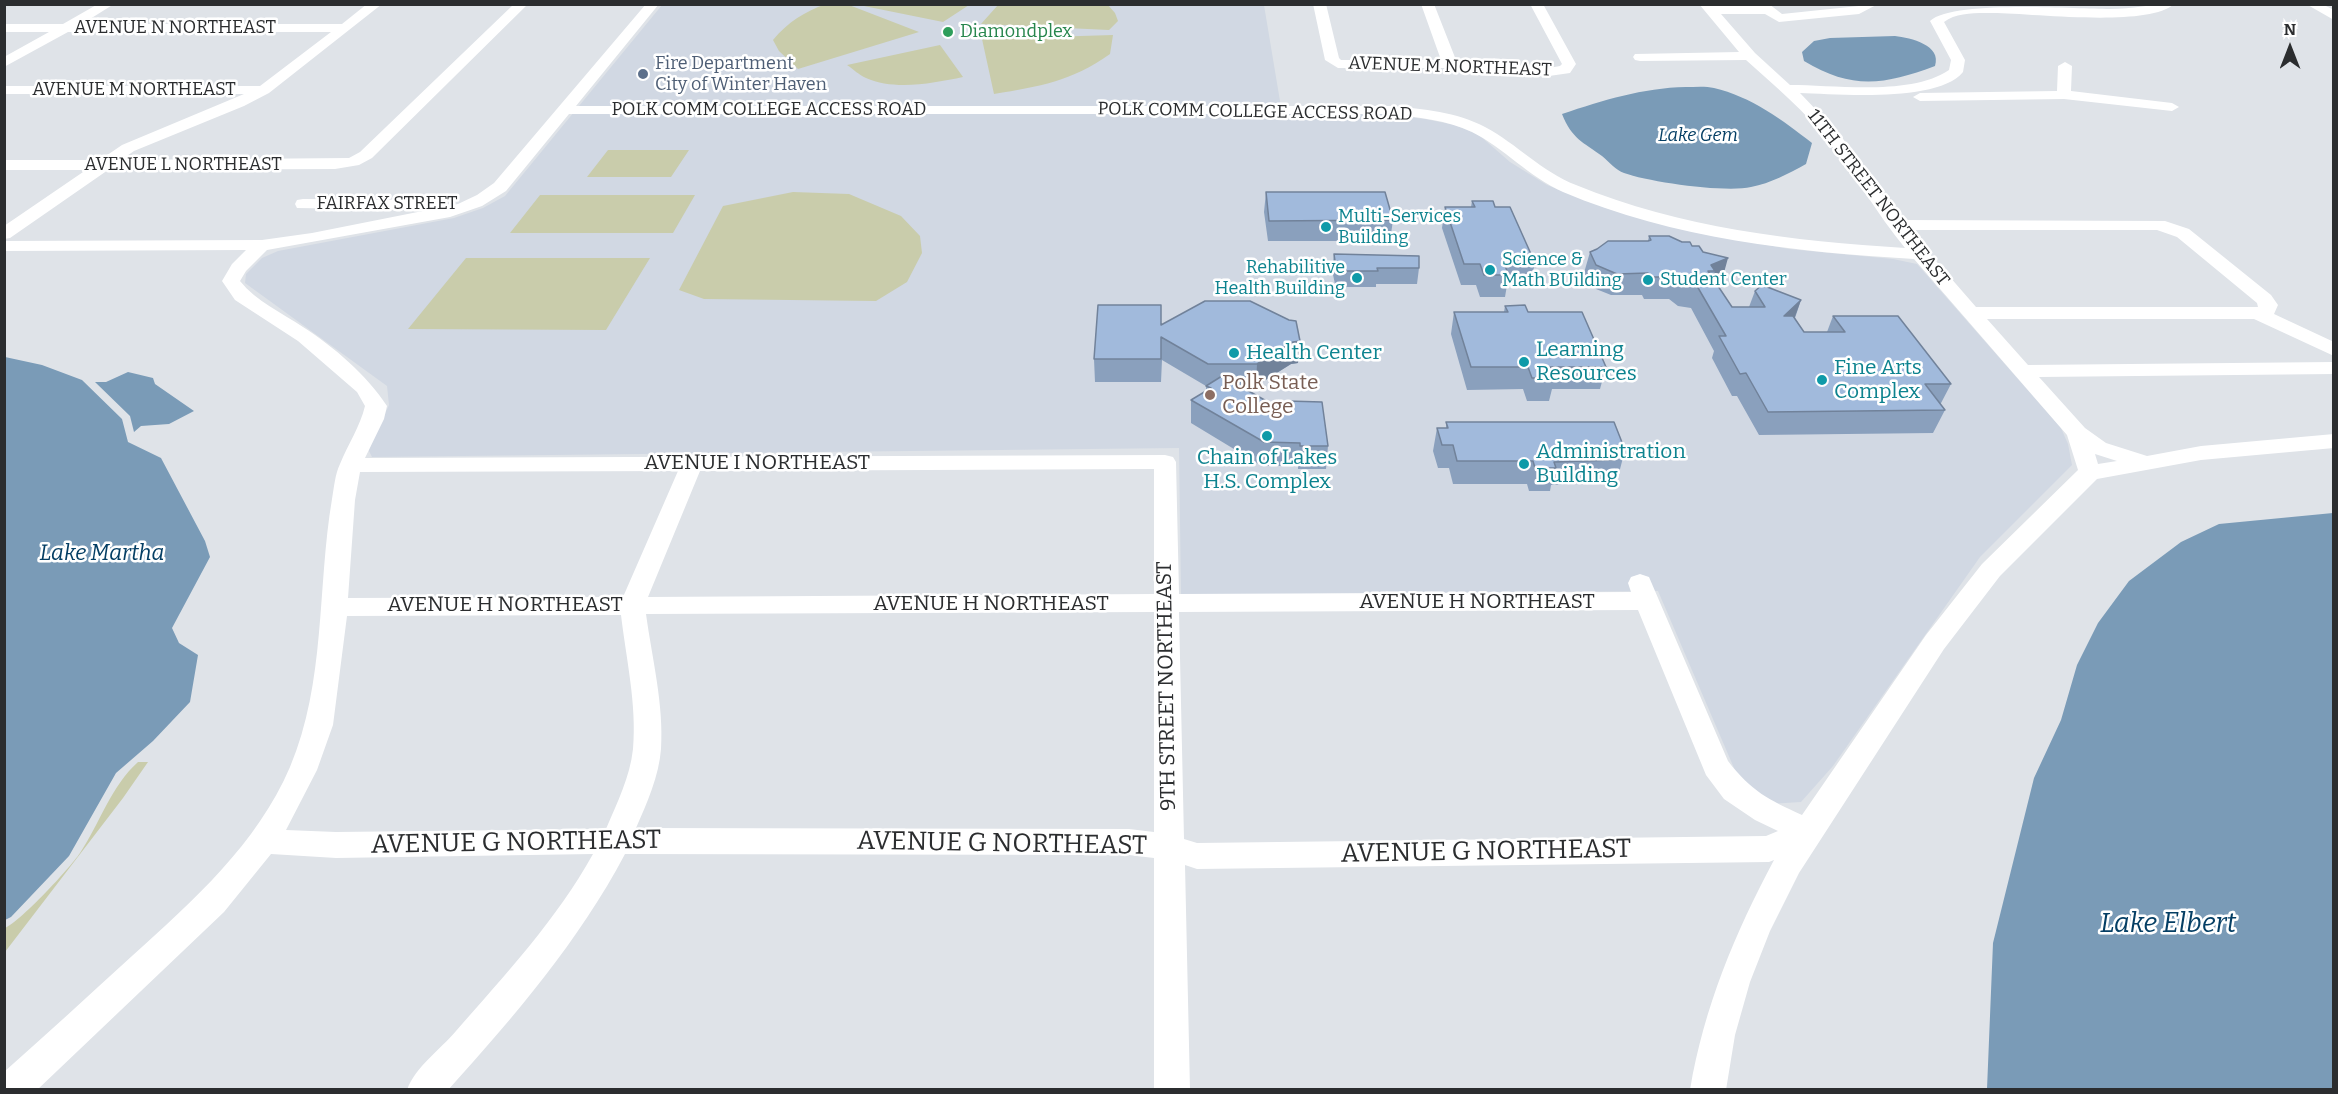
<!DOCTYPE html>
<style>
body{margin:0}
#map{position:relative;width:2338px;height:1094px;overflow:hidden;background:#dfe3e8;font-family:Bitter,serif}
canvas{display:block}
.frame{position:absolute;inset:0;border:6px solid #2b2d2f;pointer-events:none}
.north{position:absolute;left:2260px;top:18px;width:60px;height:60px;-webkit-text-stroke:4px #fff;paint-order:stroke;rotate:0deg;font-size:16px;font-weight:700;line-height:24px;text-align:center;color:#2b2d2f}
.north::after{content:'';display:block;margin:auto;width:21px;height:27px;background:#2b2d2f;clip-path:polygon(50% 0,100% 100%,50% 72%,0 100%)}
</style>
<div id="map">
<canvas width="2338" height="1094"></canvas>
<div class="frame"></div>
<div class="north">N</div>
</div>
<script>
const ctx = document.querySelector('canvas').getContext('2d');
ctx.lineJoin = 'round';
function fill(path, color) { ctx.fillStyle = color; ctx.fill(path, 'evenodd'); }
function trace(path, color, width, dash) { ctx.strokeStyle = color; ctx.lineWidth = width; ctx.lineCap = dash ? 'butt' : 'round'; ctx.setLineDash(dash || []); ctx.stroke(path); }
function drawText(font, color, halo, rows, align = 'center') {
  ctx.font = font + ' Bitter,serif'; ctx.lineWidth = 5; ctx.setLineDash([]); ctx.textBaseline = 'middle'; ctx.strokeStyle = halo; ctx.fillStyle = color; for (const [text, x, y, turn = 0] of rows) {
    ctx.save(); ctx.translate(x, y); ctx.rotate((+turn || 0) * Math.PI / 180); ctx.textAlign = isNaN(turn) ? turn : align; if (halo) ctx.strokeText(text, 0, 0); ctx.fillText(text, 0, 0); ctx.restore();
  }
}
fill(new Path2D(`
 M662 5H1264L1282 113H1373L1425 119 1455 125 1479 135 1510 162 1547 185 1609 209 1704 233 1789 249 1893 259 1917 264 2061 428 2068 444 2072 465 1980 557 1833 766 1801 802 1769 804 1740 782 1658 591 1181 595 1179 448 372 457 368 449 389 405 387 386 245 283 246 274 262 258 278 251 454 218 483 208 505 196Z`), '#d1d8e3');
fill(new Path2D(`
 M826 4 849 5 919 32 798 69 779 51 773 40C788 22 804 12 826 4Z
 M859 5 969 4V5L943 22Z
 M998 5H1108L1115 13 1118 21 1109 30 981 24Z
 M1113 35 1110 54C1070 82 1041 86 994 94L982 39Z
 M940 45 963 77C934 83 895 91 866 78 859 75 853 69 847 65Z
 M608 150H689L671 177H587Z
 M793 192 849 194 901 216 920 236 922 253 907 282 876 301 704 299 679 290 723 206Z
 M540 195H695L673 233H510Z
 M466 258H650L606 330 408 329Z
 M138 762H148L123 798 5 952V928C22 920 69 869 80 853 100 823 111 786 138 762Z`), '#c9ccab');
fill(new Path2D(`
 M1895 36C1911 38 1942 45 1935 66 1884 85 1852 90 1804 61L1802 52 1814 41 1830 38Z
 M1686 87C1695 87 1706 86 1714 88 1750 96 1784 121 1812 143L1806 164C1788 174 1771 183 1751 187 1726 193 1649 182 1624 173 1616 170 1609 162 1602 156 1583 142 1572 139 1562 114 1604 100 1642 88 1686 87Z
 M5 357 42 365 82 380 122 419 128 442 161 458 205 541 210 557 172 628 179 643 198 655 190 702 153 741 116 773 69 856 11 917 5 920Z
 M128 372 153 378 155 384 194 411 169 424 141 426 134 432 130 416 95 382H106Z
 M2333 513V1089H1987L1993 943 2034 778 2061 720 2077 665 2098 623 2129 581 2181 542 2219 524Z`), '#7a9bb7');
fill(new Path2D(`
 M98 4H114L82 24H342L367 4H382L269 93 244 106 134 151 121 160 349 158 360 152 514 4H528L372 158 359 165 335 169 108 170 10 238 4 239V226L86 170H4V160H100L122 145 244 94H4V86H260L331 32H68L4 67V57L49 32H4V24H63Z
 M646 4H659L576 106H1392C1423 109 1457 112 1485 127 1517 144 1542 172 1576 185 1681 228 1792 241 1905 248 1877 214 1856 176 1829 142 1805 111 1775 86 1746 60L1640 61 1635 60 1633 57 1635 54 1739 52 1699 4H1769L1782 14 1878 4 1859 14 1779 22 1765 14H1721L1755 53 1790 85C1836 85 1911 96 1949 70L1951 60 1930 21C1953 0 2073 9 2110 9 2132 9 2152 4 2174 4 2147 28 2032 13 1993 13 1977 13 1957 12 1944 22L1965 60 1963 72C1938 103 1838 94 1800 93L1841 136 1900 220 2165 221 2189 229 2271 295 2278 305 2274 314 2334 342V356L2254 319H1987L2028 365 2334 362V374L2039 377 2085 428 2106 443 2147 456 2201 446 2334 434V448L2201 460 2097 479 2000 576 1944 649 1799 873 1770 931 1750 982 1735 1035 1726 1090H1690C1704 1007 1735 933 1774 860L1769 862 1197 869 1185 865 1190 1090H1154V858L1129 855 625 854C579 941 514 1017 448 1090H407C416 1066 440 1050 456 1031 505 975 557 919 593 854L336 858 271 854 224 912 37 1090H4V1072C47 1034 89 995 132 956 193 901 257 844 290 767 326 682 317 588 332 499 334 488 335 474 340 464 348 444 360 427 365 406L357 392 298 341 235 300 222 281 232 264 246 250 4 251V241L262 240 312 233 458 204 477 195 494 183ZM569 114H1392C1419 118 1447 120 1472 132 1504 148 1529 177 1563 192 1674 239 1795 252 1914 259L2067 435 2078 470 1982 564 1926 635 1802 815C1769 800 1751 791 1728 761L1649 577 1640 574 1631 577 1628 583 1631 592 1179 594 1176 462 1173 457 1165 455 365 458 384 419 387 406C367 375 334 347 303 327 282 313 256 301 240 281L246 271 267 250 450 217 482 206 506 191ZM1909 230H2157L2177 237 2257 303 2258 307H1976ZM2095 454 2117 461 2098 464ZM1154 469V594L648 597 700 471ZM678 471 623 597 348 598 355 500 360 472ZM1638 610 1706 775 1724 799 1755 820 1778 831 1766 836 1197 843 1184 839 1179 612ZM1154 612V832L1129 829 636 828C647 803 659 776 661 749 664 705 652 658 646 614ZM621 615C626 658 637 705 633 749 630 777 617 803 606 829L336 832 286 830 317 770 333 725 347 616Z
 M1313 4H1326L1339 58 1341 60H1441L1421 4H1434L1456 60 1549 68 1560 66 1562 64 1530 4H1543L1576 64 1570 73 1549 76 1450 68H1338L1325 60Z
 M2306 4H2322L2334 10V20Z
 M2065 62 2072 66 2071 91 2172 103 2179 107 2172 111 2064 99 1920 101 1913 97 1920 93 2057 91 2058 66Z
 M303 199 432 200 438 201 440 205 438 209 432 210 297 208 295 204 297 200Z`), '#fff');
fill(new Path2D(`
 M1266 192 1393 220 1390 241H1268L1264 212Z
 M1472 201 1495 207 1535 263 1530 285H1507L1505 297H1480L1476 285H1461L1442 228 1445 207H1471Z
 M1649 236 1682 242 1692 246H1699L1722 280 1715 282 1732 307H1749L1755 291 1801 300 1795 318 1804 332H1827L1833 316 1951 384 1940 405 1945 410 1933 433 1759 435 1737 396H1732L1712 358 1714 351 1691 308 1678 306 1669 299H1644L1642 295H1611L1591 287 1584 273 1590 252 1597 249 1648 241Z
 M1334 254 1419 268 1417 284H1376V287H1341L1340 284H1335L1332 270Z
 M1505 306 1528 312 1606 367 1600 389H1552L1549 401H1527L1523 389 1467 390 1451 334 1454 312H1504Z
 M1161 325 1298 363 1291 364 1256 386H1239L1328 446 1326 469H1298V466H1262L1191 423V400L1206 391V386L1162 360 1161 382H1095L1094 359Z
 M1446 422 1625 450 1619 473H1609L1606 483 1551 485 1550 491H1529L1527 484H1453L1449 468H1438L1433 451 1437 428H1446Z`), '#8aa0bd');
fill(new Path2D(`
 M1728 258 1722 280 1711 284 1715 271 1711 265Z
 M1801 300 1793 322 1784 316Z
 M1300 341 1298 363 1291 364 1256 386 1257 364 1293 342Z`), '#71829a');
const building = new Path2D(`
 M1266 192H1385L1393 220 1269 221Z
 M1472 201H1493L1495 207H1510L1535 263 1504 264 1509 275H1484L1480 264H1464L1445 207H1475Z
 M1649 236H1669L1682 242H1690L1692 246H1699L1703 252 1728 258 1711 265 1715 271H1708L1732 307H1765L1755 291 1762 285 1801 300 1784 316H1793L1804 332H1845L1833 316H1898L1951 384H1925L1945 410 1768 412 1746 373 1740 374 1719 336H1726L1697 286 1684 285 1676 277H1650L1648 273 1617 274 1596 265 1590 252 1597 249 1608 241H1648L1651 240Z
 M1334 254 1419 256V268H1377L1378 271H1343L1342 268H1336Z
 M1205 301H1250L1289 320 1296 321 1300 341 1293 342 1257 364H1208L1161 337V359H1094L1098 305H1161V325Z
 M1525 305 1528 312H1582L1606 367H1550L1554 378H1532L1528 367H1471L1454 312H1508L1505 306Z
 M1222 376 1277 407 1287 401 1322 402 1328 446H1300V443L1264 442 1191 400 1211 388 1206 386Z
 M1446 422H1614L1625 450H1609L1613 460 1554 462 1556 468H1535L1533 461H1457L1453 445H1442L1437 428H1448Z`);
fill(building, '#a1badc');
trace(building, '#71829a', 1.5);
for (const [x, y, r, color] of [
 [948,32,6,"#2e9e5b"],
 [643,74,6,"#5c6f8a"],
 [1326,227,6,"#0f9aa8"],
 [1490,270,6,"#0f9aa8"],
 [1357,278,6,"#0f9aa8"],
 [1648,280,6,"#0f9aa8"],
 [1234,353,6,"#0f9aa8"],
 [1524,362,6,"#0f9aa8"],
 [1822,380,6,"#0f9aa8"],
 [1210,395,6,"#8d6e63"],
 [1267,436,6,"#0f9aa8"],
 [1524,464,6,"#0f9aa8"]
]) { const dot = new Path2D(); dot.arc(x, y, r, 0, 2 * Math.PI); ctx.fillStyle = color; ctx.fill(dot); trace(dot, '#fff', 2); }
drawText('18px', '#2b2d2f', '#fff', [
 ["AVENUE N NORTHEAST",175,28],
 ["AVENUE M NORTHEAST",1450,67,2],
 ["AVENUE M NORTHEAST",134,90],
 ["POLK COMM COLLEGE ACCESS ROAD",769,110],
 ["POLK COMM COLLEGE ACCESS ROAD",1255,112,1],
 ["AVENUE L NORTHEAST",183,165],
 ["11TH STREET NORTHEAST",1878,198,52],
 ["FAIRFAX STREET",387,204]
]);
drawText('18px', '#27864d', '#fff', [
 ["Diamondplex",960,32]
], 'left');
drawText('18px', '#4e5e75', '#fff', [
 ["Fire Department",655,64],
 ["City of Winter Haven",655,85]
], 'left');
drawText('italic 18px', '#043e64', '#fff', [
 ["Lake Gem",1698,136]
]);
drawText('18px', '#0d838f', '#fff', [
 ["Multi-Services",1338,217],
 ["Building",1338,238],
 ["Science &",1502,260],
 ["Math BUilding",1502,281],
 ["Rehabilitive",1345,268,"right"],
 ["Health Building",1345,289,"right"],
 ["Student Center",1660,280]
], 'left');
drawText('21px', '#0d838f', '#fff', [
 ["Learning",1536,350],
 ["Resources",1536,374],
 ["Health Center",1246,353],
 ["Fine Arts",1834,368],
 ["Complex",1834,392],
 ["Administration",1536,452],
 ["Building",1536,476],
 ["Chain of Lakes",1267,458,"center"],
 ["H.S. Complex",1267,482,"center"]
], 'left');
drawText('21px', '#785e54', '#fff', [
 ["Polk State",1222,383],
 ["College",1222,407]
], 'left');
drawText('21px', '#2b2d2f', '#fff', [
 ["AVENUE I NORTHEAST",757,463],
 ["AVENUE H NORTHEAST",1477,602],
 ["AVENUE H NORTHEAST",991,604],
 ["AVENUE H NORTHEAST",505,605],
 ["9TH STREET NORTHEAST",1167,686,-91]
]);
drawText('italic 22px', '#043e64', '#fff', [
 ["Lake Martha",102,554]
]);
drawText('26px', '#2b2d2f', '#fff', [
 ["AVENUE G NORTHEAST",516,843,-1],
 ["AVENUE G NORTHEAST",1002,844,1],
 ["AVENUE G NORTHEAST",1486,852,-1]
]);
drawText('italic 27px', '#043e64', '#fff', [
 ["Lake Elbert",2168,924]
]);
</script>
